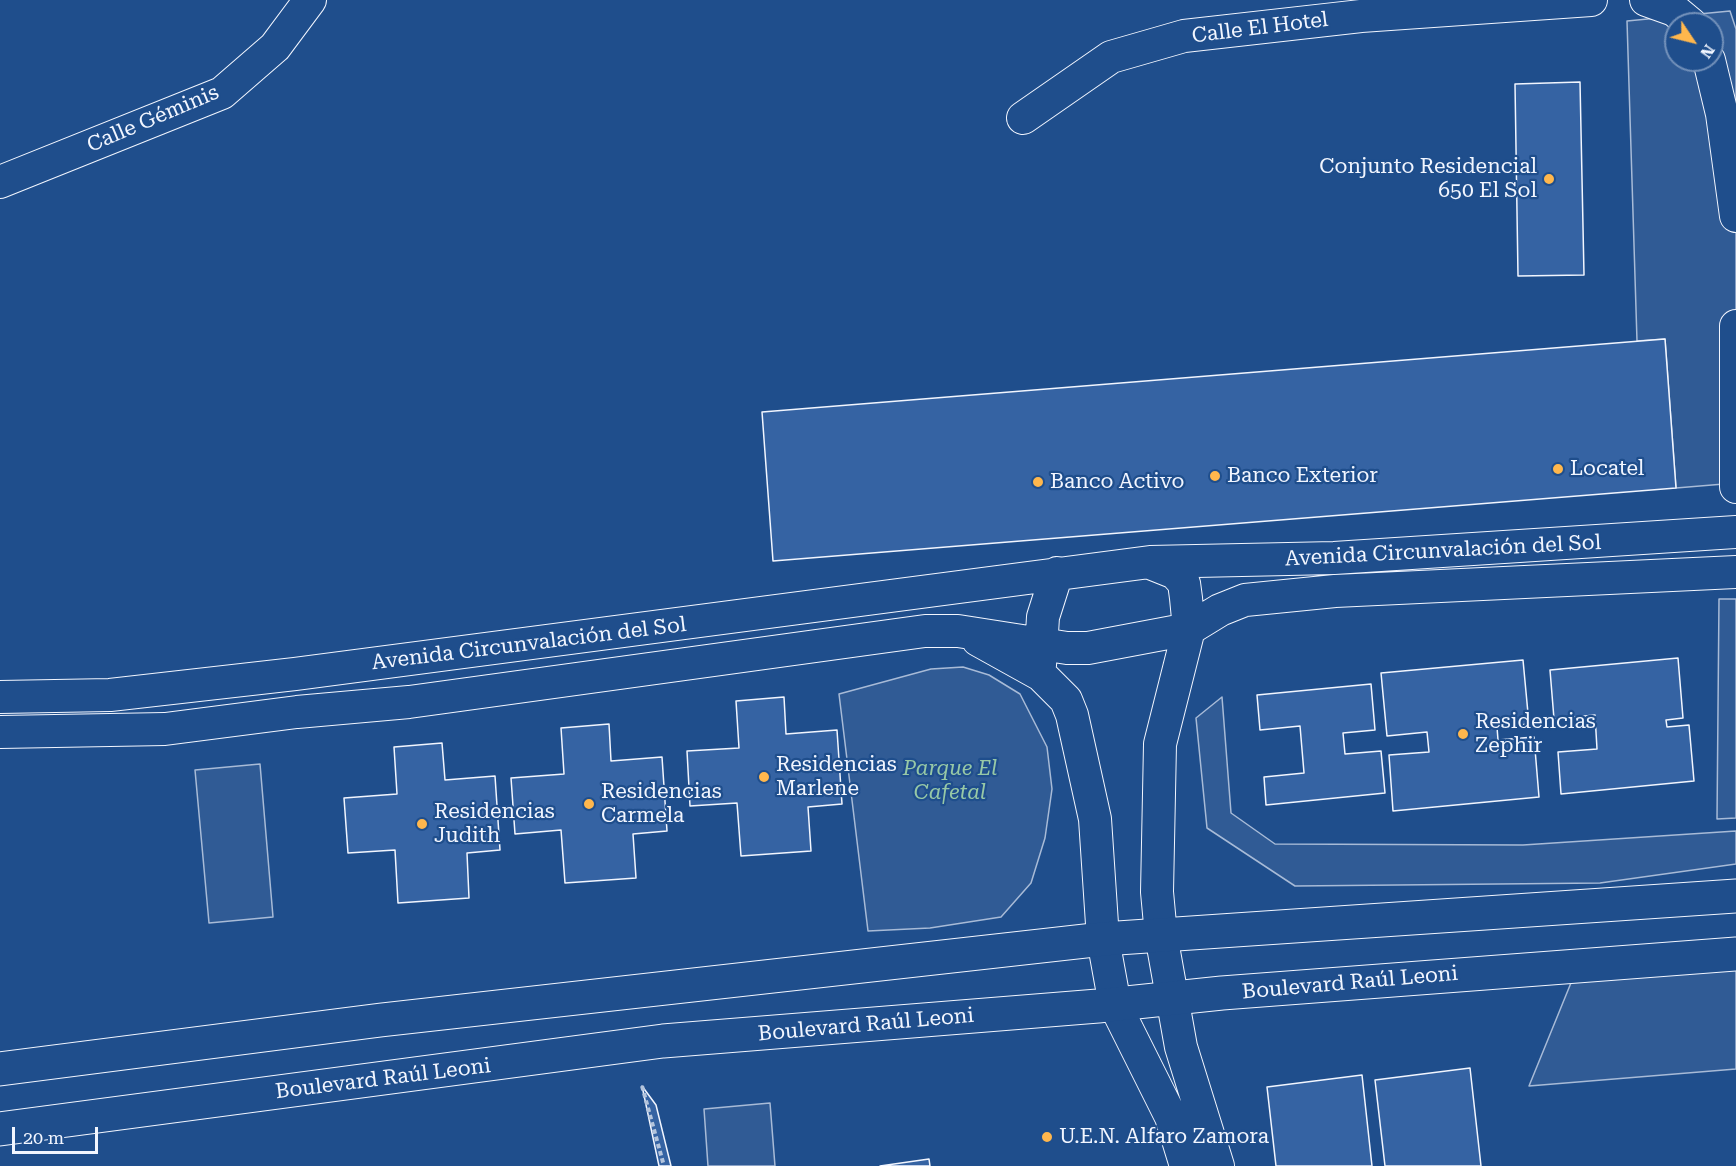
<!DOCTYPE html>
<meta charset="utf-8">
<style>
body{margin:0}
#map{position:relative;width:1736px;height:1166px;overflow:hidden;background:#1f4e8c;font-family:"Roboto Serif",serif}
canvas{display:block}
.north{position:absolute;left:1664px;top:12px;width:60px;height:60px;box-sizing:border-box;background:#1f4e8c;border:2px solid #7391ba;border-radius:50%;rotate:125deg;font-size:16px;font-weight:700;line-height:24px;text-align:center;color:#f2f6ff}
.north::after{content:'';display:block;margin:auto;width:21px;height:27px;background:#ffb74d;clip-path:polygon(50% 0,100% 100%,50% 72%,0 100%)}
.scale{position:absolute;left:12px;top:1127px;width:86px;height:27px;box-sizing:border-box;border:3px solid #f2f6ff;border-top:0;padding-left:8px;font-size:18px;line-height:21px;white-space:nowrap;color:#f2f6ff;-webkit-text-stroke:4px #1f4e8c;paint-order:stroke}
</style>
<div id="map">
<canvas width="1736" height="1166"></canvas>
<div class="north">N</div>
<div class="scale">20 m</div>
</div>
<script>
const ctx = document.querySelector('canvas').getContext('2d');
ctx.lineJoin = 'round';
function fill(path, color) { ctx.fillStyle = color; ctx.fill(path, 'evenodd'); }
function trace(path, color, width, dash) { ctx.strokeStyle = color; ctx.lineWidth = width; ctx.lineCap = dash ? 'butt' : 'round'; ctx.setLineDash(dash || []); ctx.stroke(path); }
function drawText(font, color, halo, rows, align = 'center') {
  ctx.font = font + ' "Roboto Serif",serif'; ctx.lineWidth = 4.5; ctx.setLineDash([]); ctx.textBaseline = 'middle'; ctx.strokeStyle = halo; ctx.fillStyle = color; for (const [text, x, y, turn = 0] of rows) {
    ctx.save(); ctx.translate(x, y); ctx.rotate((+turn || 0) * Math.PI / 180); ctx.textAlign = isNaN(turn) ? turn : align; if (halo) ctx.strokeText(text, 0, 0); ctx.fillText(text, 0, 0); ctx.restore();
  }
}
const built = new Path2D(`
 M1730 11 1736 29V483L1676 488 1665 339 1637 341 1627 21ZM1676 24H1712V60H1676Z
 M1719 599H1736V818L1717 819Z
 M963 667 989 675 1020 694 1047 747 1052 789 1045 838 1031 883 1001 917 930 928 868 931 839 694 931 669Z
 M1222 697 1231 813 1275 844 1523 845 1736 831V864L1600 883 1295 886 1207 828 1196 718Z
 M260 764 273 917 209 923 195 770Z
 M1736 965V1069L1529 1086 1575 973Z
 M770 1103 775 1166H708L704 1109Z`);
fill(built, '#305b95');
trace(built, '#a8bbd7', 1.5);
const building = new Path2D(`
 M1580 82 1584 275 1518 276 1515 84Z
 M1665 339 1676 488 773 561 762 412Z
 M1678 658 1683 718 1666 720 1667 727 1689 725 1694 781 1561 794 1558 752 1597 749 1595 715 1554 719 1550 670Z
 M1523 660 1529 724 1497 727 1498 740 1534 737 1539 797 1393 811 1389 755 1429 752 1427 732 1387 736 1381 673Z
 M1371 684 1375 730 1343 733 1345 754 1381 751 1385 793 1266 805 1264 777 1304 773 1300 726 1260 730 1257 695Z
 M784 697 786 734 837 730 842 804 808 807 811 851 741 856 737 803 690 806 687 751 739 748 736 701Z
 M609 724 611 761 662 757 667 831 633 834 636 878 565 883 561 830 515 834 511 778 564 774 561 728Z
 M442 743 445 780 495 776 500 850 467 853 469 898 398 903 395 850 348 853 344 798 397 794 394 747Z
 M1470 1068 1481 1166H1385L1375 1080Z
 M1362 1075 1372 1166H1276L1267 1087Z
 M642 1086 656 1105 671 1166H659Z
 M929 1159 930 1166H880Z`);
fill(building, '#3563a3');
trace(building, '#f2f6ff', 1.5);
const minor = new Path2D(`
 M1646 0 1674 10 1691 24
 M1709 60 1722 114 1736 216
 M1023 118 1111 57 1184 36 1361 16 1591 0
 M0 182 222 93 275 47 310 0
 M1736 326V487
 M1150 563 1175 573 1184 583 1186 598 1189 629 1160 744 1157 892 1161 935 1181 1047 1218 1166
 M978 640 1041 675 1066 700 1072 715 1095 819 1103 939 1115 1005 1171 1117 1186 1166
 M1040 665 1043 617 1057 573
 M0 697 110 695 295 674 1150 562 1334 558 1736 532
 M0 732 165 729 297 712 409 702 925 631H958L1067 648H1088L1189 629 1220 610 1245 600 1335 591 1736 572`);
const major = new Path2D(`
 M0 1069 381 1020 1103 939 1736 896
 M0 1129 663 1041 1098 1006 1222 993 1736 954`);
trace(minor, '#f2f6ff', 34);
trace(major, '#f2f6ff', 35);
trace(new Path2D(`
 M642 1086 664 1166`), '#b3c4dc', 4, [4.5, 3]);
trace(minor, '#1f4e8c', 32);
trace(major, '#1f4e8c', 33);
for (const [x, y, r, color] of [
 [1549,179,6,"#ffb74d"],
 [1558,469,6,"#ffb74d"],
 [1215,476,6,"#ffb74d"],
 [1038,482,6,"#ffb74d"],
 [1463,734,6,"#ffb74d"],
 [764,777,6,"#ffb74d"],
 [589,804,6,"#ffb74d"],
 [422,824,6,"#ffb74d"],
 [1047,1137,6,"#ffb74d"]
]) { const dot = new Path2D(); dot.arc(x, y, r, 0, 2 * Math.PI); ctx.fillStyle = color; ctx.fill(dot); trace(dot, '#1f4e8c', 2); }
drawText('21px', '#f2f6ff', '#1f4e8c', [
 ["Calle El Hotel",1260,28,-7],
 ["Calle Géminis",153,119,-23],
 ["Avenida Circunvalación del Sol",1443,551,-3],
 ["Avenida Circunvalación del Sol",529,644,-7],
 ["Boulevard Raúl Leoni",1350,983,-5],
 ["Boulevard Raúl Leoni",866,1025,-5],
 ["Boulevard Raúl Leoni",383,1079,-7]
]);
drawText('21px', '#f2f6ff', '#1f4e8c', [
 ["Conjunto Residencial",1537,167,"right"],
 ["650 El Sol",1537,191,"right"],
 ["Locatel",1570,469],
 ["Banco Exterior",1227,476],
 ["Banco Activo",1050,482],
 ["Residencias",1475,722],
 ["Zephir",1475,746],
 ["Residencias",776,765],
 ["Marlene",776,789],
 ["Residencias",601,792],
 ["Carmela",601,816],
 ["Residencias",434,812],
 ["Judith",434,836],
 ["U.E.N. Alfaro Zamora",1059,1137]
], 'left');
drawText('italic 21px', '#97c8a6', '#1f4e8c', [
 ["Parque El",950,769],
 ["Cafetal",950,793]
]);
</script>
